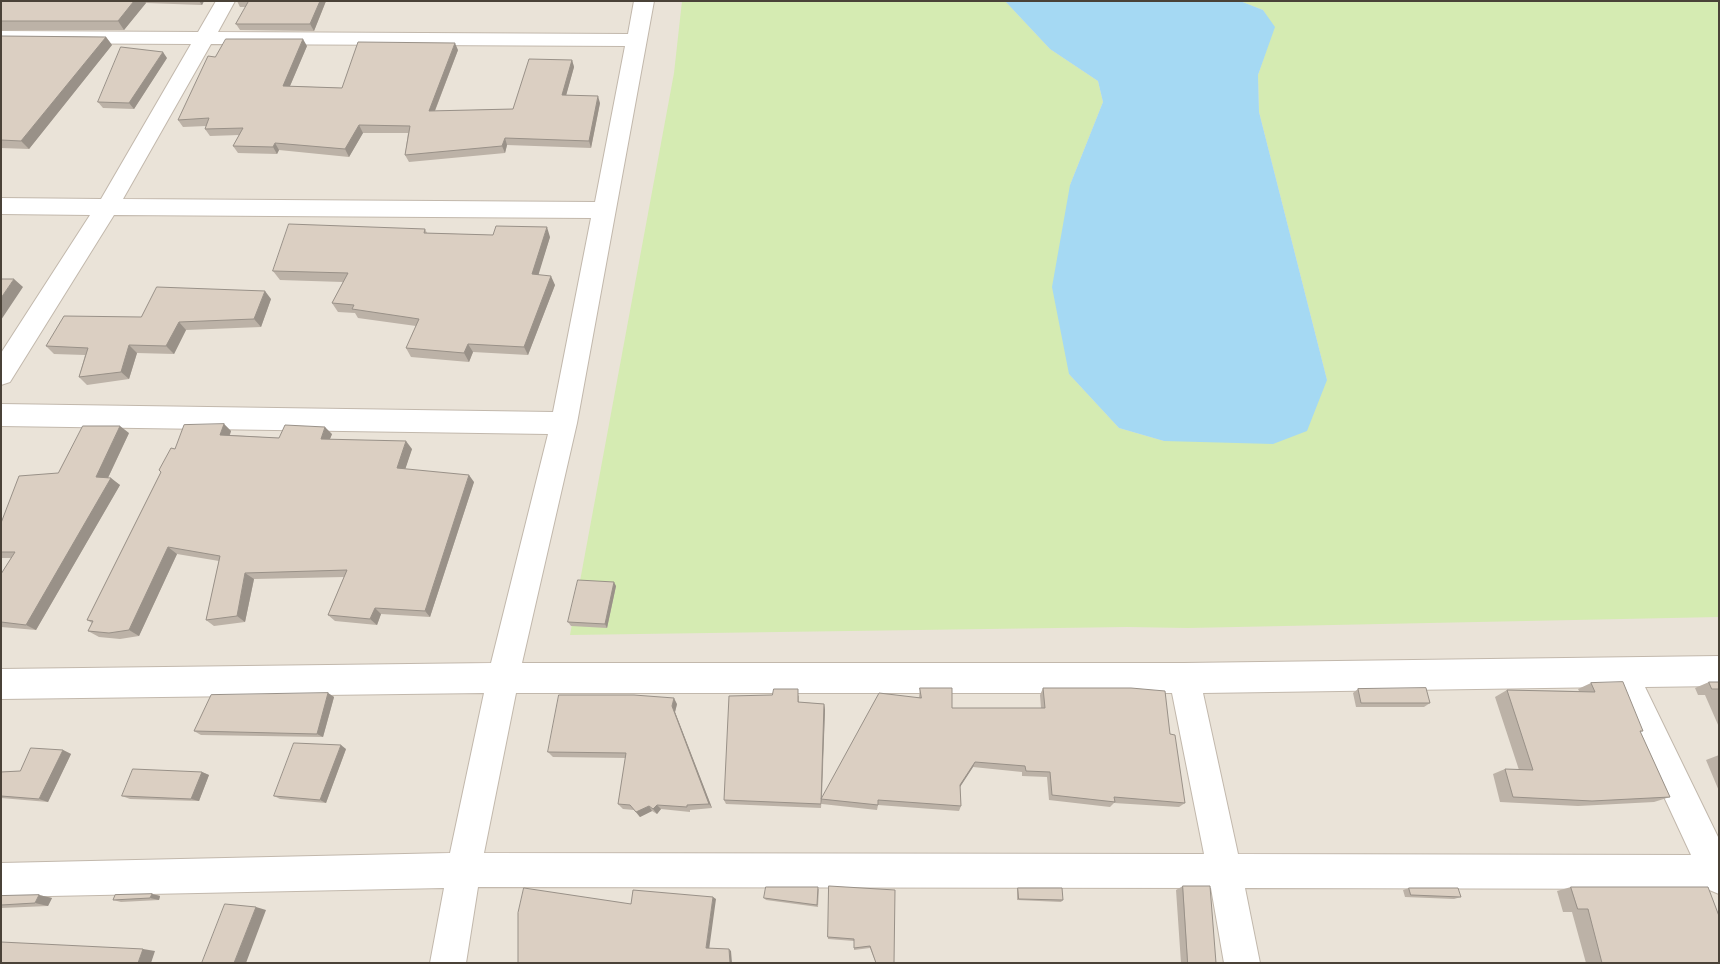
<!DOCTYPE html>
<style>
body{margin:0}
#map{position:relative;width:1720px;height:964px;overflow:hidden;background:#f6f1ea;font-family:Helvetica,sans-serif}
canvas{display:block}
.frame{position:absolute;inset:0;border:2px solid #4a4238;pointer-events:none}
</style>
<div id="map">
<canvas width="1720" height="964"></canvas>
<div class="frame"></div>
</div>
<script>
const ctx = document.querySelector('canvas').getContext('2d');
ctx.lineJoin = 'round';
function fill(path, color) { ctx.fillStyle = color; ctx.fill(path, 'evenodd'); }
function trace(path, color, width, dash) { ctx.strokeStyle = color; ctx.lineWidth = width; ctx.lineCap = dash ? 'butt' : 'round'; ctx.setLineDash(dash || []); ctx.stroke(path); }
fill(new Path2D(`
 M1 1H1719V963H1Z`), '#eae3d8');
fill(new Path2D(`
 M682 1H1005L1050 49 1098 81 1103 102 1070 185 1069 374 1119 428 1164 441 1327 380 1259 112 1258 75 1274 27 1263 10 1240 1H1719V617L1188 628 1127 627 570 635 674 73Z`), '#d5ebb2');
fill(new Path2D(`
 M1005 1H1240L1263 10 1275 27 1258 75 1259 112 1327 380 1307 431 1273 444 1164 441 1119 428 1069 374 1052 287 1070 185 1103 102 1098 81 1050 49Z`), '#a5d9f3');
const minor = new Path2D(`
 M216 1H235L218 32 628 34 634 1H654L577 423 522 663H1184L1719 656V686L1645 687 1719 839V894L1707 889 1245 888 1260 963H1224L1211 888 478 887 466 963H430L444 888 1 897V863L450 853 484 693 1 699V669L491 663 548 434 1 426V404L553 412 591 218 114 215 10 382 1 385V353L90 215 1 214V198L101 199 191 44 1 43V31L198 32ZM211 44 625 46 595 202 123 199ZM1613 687 1691 855 1238 854 1203 693ZM516 693H1172L1204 854 484 853Z`);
trace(minor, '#c2b8ac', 2);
fill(minor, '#fff');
fill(new Path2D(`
 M1 1H204L202 5 146 3 124 30H1Z
 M237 1H326L314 31 240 30 236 24 246 7H240Z
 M1 36 106 37 112 45 29 149 1 148Z
 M307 46 290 86 342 88 458 50 435 111 513 109 572 60 574 67 566 95 600 103 591 148 507 145 505 153 409 162 405 155 408 133H363L349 157 279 150 277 154 238 153 233 146 239 135 210 136 205 129 206 126 183 127 178 120 215 57Z
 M167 58 134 109 103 108 98 102Z
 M425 229 427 233 550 237 538 274 555 285 528 355 473 352 469 362 411 357 406 348 416 326 358 318 355 313 338 312 332 303 343 282 280 280 273 271Z
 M271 299 261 327 186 330 174 354 137 353 129 379 87 385 79 377 85 355 54 354 46 346 141 317Z
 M224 424 231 431 230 435 279 438 332 434 330 439 412 449 405 469 474 482 430 617 381 614 377 625 335 621 328 615 344 577 254 579 245 622 214 626 206 620 219 561 177 554 139 636 120 639 99 637 88 631 92 623 87 620 161 472 159 470 175 449Z
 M129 433 108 478 120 485 36 630 1 627V574L11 558H1V523L58 473Z
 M616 586 607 628 571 626 568 622Z
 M1709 682H1719V727L1705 695H1698L1695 688Z
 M1591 683 1643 731 1640 732 1670 797 1654 802 1578 806 1500 802 1493 774 1505 769 1519 770 1495 697 1507 690 1579 691 1578 689Z
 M920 688 952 708H1041L1040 695 1043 688 1170 734 1185 803 1179 807 1114 803 1110 807 1049 800 1047 777 1022 776V772L973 767 960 787 961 806 959 811 878 805 877 810 822 804 821 800V808L726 804 724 800 799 695V702L824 704 825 710 822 799 919 697Z
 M1358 689 1430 703 1424 707H1356L1353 693Z
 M328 693 334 697 323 737 201 735 194 731Z
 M677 704 675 712 712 808 690 810V812L661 809 657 814 652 811 640 817 634 810 623 809 618 804 626 758 553 757 548 752Z
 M346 749 326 803 280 799 274 796Z
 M63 750 71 754 48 802 1 798V772L20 771Z
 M1719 755V791L1706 760Z
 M202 772 209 775 199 801 130 799 122 796Z
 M829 886 894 963H876L870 948 854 950V941L828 939Z
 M1183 886 1216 963H1181L1176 890Z
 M1571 887 1719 963H1586L1572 912H1563L1557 891Z
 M1018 888 1063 900 1061 902 1017 900V890Z
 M1409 888 1461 897 1454 899 1405 897 1403 890Z
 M819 889 818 907 766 900 764 898Z
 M152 894 160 896 159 900 121 902 113 900Z
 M39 895 52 898 48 906 1 908V896Z`), '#bcb2a7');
fill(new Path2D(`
 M134 1H145L146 3 124 30 118 21Z
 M199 1H204L202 5Z
 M320 1H326L314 31 310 24Z
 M106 37 112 45 29 149 21 141Z
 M303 39 307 46 287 93 283 86Z
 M455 43 458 50 432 118 429 111Z
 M163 52 167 58 134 109 129 103Z
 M572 60 574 67 564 103 562 95Z
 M598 96 600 103 591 148 589 141Z
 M359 125 363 133 349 157 345 149Z
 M505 138 507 145 505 153 502 146Z
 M275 143 279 150 277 154 273 147Z
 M547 227 550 237 536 283 532 274Z
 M551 276 555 285 528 355 524 347Z
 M14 279 23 287 1 320V298Z
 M265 291 271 299 261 327 254 319Z
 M179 322 186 330 174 354 166 346Z
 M468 344 473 352 469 362 464 353Z
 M129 345 137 353 129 379 121 372Z
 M224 424 231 431 227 442 220 435Z
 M120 426 129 433 105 484 96 477Z
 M325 427 332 434 327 446 321 439Z
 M406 441 412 449 403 476 397 468Z
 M469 475 474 482 430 617 425 611Z
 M111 478 120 485 36 630 26 625Z
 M168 547 177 554 139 636 129 630Z
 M245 573 254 579 245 622 237 616Z
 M614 582 616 586 607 628 605 624Z
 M375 608 381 614 377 625 370 619Z
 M328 693 334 697 323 737 317 734Z
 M674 698 677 704 675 712 712 808 709 804 672 706Z
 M824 704 825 710 821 808V804Z
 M341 745 346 749 326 803 320 800Z
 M63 750 71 754 48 802 39 799Z
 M975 762 973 767 958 790 960 785Z
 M202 772 209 775 199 801 191 799Z
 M657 805 661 809 657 814 653 809Z
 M649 806 652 811 640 817 636 812Z
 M152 894 160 896 159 900 150 898Z
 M39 895 52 898 48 906 35 903Z
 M713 897 716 899 709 950 706 948Z
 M256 907 266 910 246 963H234Z
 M143 949 155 951 151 963H138Z
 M729 949 731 951 732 963H730Z`), '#999188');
const building = new Path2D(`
 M1 1H134L118 21H1Z
 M249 1H320L310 24H236Z
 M1 36 106 37 21 141 1 140Z
 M226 39H303L283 86 342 88 358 42 455 43 429 111 513 109 529 59 572 60 562 95 598 96 589 141 505 138 502 146 405 155 410 126 359 125 345 149 275 143 273 147 233 146 243 128 205 129 209 118 178 120 208 56 215 57Z
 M121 47 163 52 129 103 98 102Z
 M289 224 425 229 424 233 493 235 496 226 547 227 532 274 551 276 524 347 468 344 464 353 406 348 419 319 352 309 354 305 332 303 348 273 273 271Z
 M1 279H14L1 298Z
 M157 287 265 291 254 319 179 322 166 346 129 345 121 372 79 377 88 348 46 346 64 316 141 317Z
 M224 424 220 435 279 438 285 425 325 427 321 439 406 441 397 468 469 475 425 611 375 608 370 619 328 615 347 570 245 573 237 616 206 620 220 556 168 547 129 630 109 633 88 631 93 621 87 620 161 472 159 470 171 448 175 449 184 425Z
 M83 426H120L96 477 111 478 26 625 1 622V574L15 552H1V523L19 476 58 473Z
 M578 580 614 582 605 624 568 622Z
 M1623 682 1643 731H1640L1670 797 1592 801 1513 797 1505 769 1533 770 1507 690 1595 692 1591 683Z
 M1709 682H1719V689H1712Z
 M920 688H952V708H1045L1043 688H1131L1165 691 1170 734 1175 735 1185 803 1114 797 1115 802 1052 795 1050 772 1026 771 1025 766 975 762 960 785 961 806 878 800V805L821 799 879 693 921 698Z
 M1426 688 1430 703H1361L1358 689Z
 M774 689H798V702L824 704 821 804 724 800 729 696 772 695Z
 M328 693 317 734 194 731 211 695Z
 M559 695H634L674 698 672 706 709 804 687 805V807L657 805 653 809 649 806 636 812 630 805 618 804 626 753 548 752Z
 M294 743 341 745 320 800 274 796Z
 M31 748 63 750 39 799 1 796V772L20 771Z
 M133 769 202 772 191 799 122 796Z
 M829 886 895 890 894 963H876L870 946 854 948V939L828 937Z
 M1183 886H1210L1216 963H1188Z
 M766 887H818L817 905 764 898Z
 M1571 887H1708L1719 916V963H1602L1588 909H1578Z
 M524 888 631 904 633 890 713 897 706 948 729 949 730 963H518V913Z
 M1018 888H1062L1063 900 1019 899Z
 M1409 888H1458L1461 897 1411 895Z
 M152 894 150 898 113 900 115 895Z
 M39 895 35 903 1 905V896Z
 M225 904 256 907 234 963H202Z
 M1 942 143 949 138 963H1Z`);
fill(building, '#dbcfc2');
trace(building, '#999188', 1);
</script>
